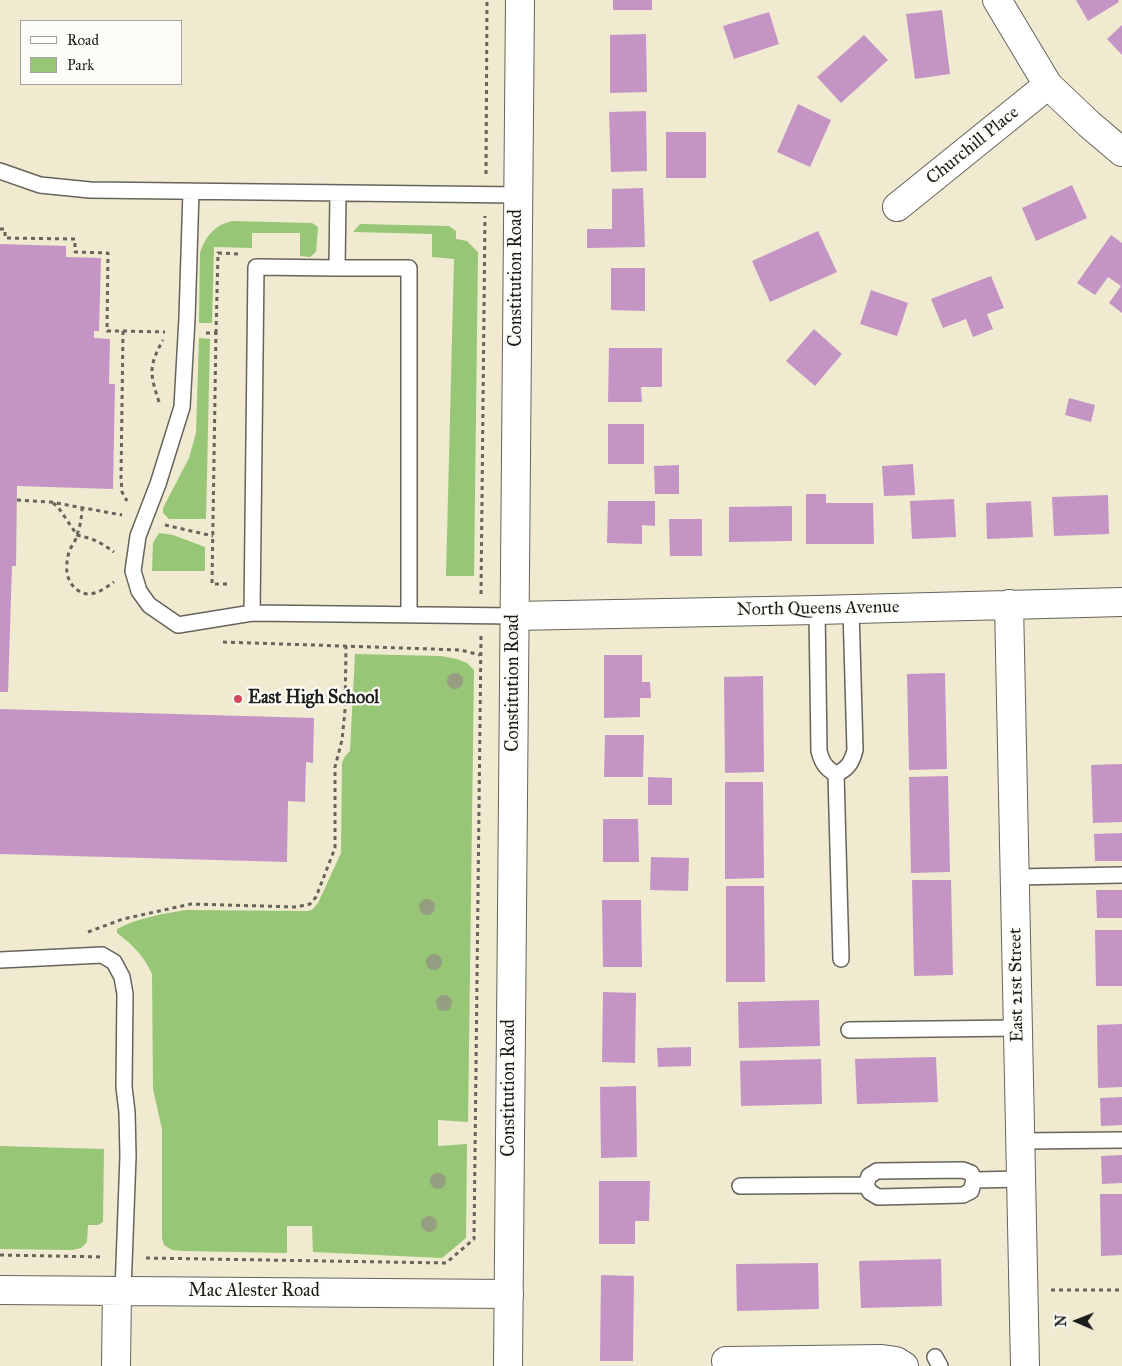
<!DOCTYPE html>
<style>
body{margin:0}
#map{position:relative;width:1122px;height:1366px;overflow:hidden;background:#f0ead1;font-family:"IM FELL Great Primer",serif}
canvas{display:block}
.legend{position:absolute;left:20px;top:20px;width:162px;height:65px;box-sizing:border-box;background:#fdfcf7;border:1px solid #a3a29f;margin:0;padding:6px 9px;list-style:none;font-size:15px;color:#1c1c1c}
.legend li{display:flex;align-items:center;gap:10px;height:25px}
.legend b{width:25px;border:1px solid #a3a29f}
.north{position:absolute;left:1052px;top:1296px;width:50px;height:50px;-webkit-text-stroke:4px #fdfcf7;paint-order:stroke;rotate:271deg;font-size:14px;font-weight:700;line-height:20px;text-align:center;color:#1c1c1c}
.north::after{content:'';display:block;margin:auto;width:18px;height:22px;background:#1c1c1c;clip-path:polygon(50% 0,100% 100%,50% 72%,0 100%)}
</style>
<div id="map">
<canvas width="1122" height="1366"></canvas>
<ul class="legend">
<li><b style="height:6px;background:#fff"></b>Road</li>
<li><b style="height:14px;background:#96c676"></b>Park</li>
</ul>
<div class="north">N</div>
</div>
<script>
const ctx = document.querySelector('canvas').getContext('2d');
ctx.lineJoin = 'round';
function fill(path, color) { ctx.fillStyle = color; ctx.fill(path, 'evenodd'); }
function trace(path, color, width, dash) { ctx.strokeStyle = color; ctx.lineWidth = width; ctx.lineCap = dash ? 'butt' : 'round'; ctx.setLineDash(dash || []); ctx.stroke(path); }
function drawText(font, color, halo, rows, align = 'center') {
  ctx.font = font + ' "IM FELL Great Primer",serif'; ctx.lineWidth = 4.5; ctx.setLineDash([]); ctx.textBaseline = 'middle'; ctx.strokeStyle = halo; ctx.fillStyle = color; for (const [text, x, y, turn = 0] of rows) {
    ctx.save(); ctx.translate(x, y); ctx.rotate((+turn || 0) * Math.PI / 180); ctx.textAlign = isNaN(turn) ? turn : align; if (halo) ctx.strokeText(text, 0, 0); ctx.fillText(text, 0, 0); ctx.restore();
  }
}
fill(new Path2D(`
 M232 221 312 223 318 227 316 252 310 257 300 256V233H252V248L214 247 212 323H199L200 253C205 236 215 225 232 221Z
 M360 224 449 226 456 231V239L467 241 478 252 474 576H446L454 259 432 257V234L353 232Z
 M199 338 210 339 206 519H169L163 513V508L189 458 196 433Z
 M159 533 173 535 205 547V571H152L153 543Z
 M355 654 441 656 457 659 467 663 474 670 468 1122 438 1120V1146L467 1144 466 1238 442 1258 313 1252 312 1226H287V1253L184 1251 172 1250 164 1245 162 1238V1129L153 1089 152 974C143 955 133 945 117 933V929C137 918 163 914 186 910L308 911 312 910 318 903 341 853 342 763 345 756 350 751Z
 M0 1146 104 1149 103 1222 98 1225H88L87 1242 81 1248 72 1250 0 1249Z`), '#96c676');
fill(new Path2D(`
 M613 0H652V10H613Z
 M1076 0H1118L1119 2 1088 21Z
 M942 10 950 74 915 79 906 14Z
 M769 12 779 44 734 59 723 26Z
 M1122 25V55L1107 39Z
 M646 34 647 92 610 93V35Z
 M864 35 888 60 841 103 817 77Z
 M798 104 831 120 810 167 777 152Z
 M646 111 647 171 611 172 609 112Z
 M666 132H706V178H666Z
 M1072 185 1087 218 1036 241 1022 208Z
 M643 188 645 247 587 248V229H612V189Z
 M818 231 837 272 770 302 752 261Z
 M1111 235 1122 243V313L1109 303 1121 286 1108 277 1095 295 1077 283Z
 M0 244 66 246V257L101 258 99 331H94V338L110 339 109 384H115L113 489 17 486 16 566H12L8 692H0Z
 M611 268H645V311L611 310Z
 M991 276 1004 308 987 314 993 329 973 337 966 319 943 328 931 299Z
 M871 290 908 303 897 336 860 324Z
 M814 329 842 354 815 386 786 361Z
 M609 348H662V387H641L642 402H608Z
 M1069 398 1095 405 1091 422 1065 415Z
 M608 424H644V464H608Z
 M913 464 915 495 884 496 882 466Z
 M679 465V494H655L654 466Z
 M806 494H826V503H873L874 544H806Z
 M1108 495 1109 534 1054 536 1052 497Z
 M954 499 956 537 912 539 910 501Z
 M608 501H655V526L642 525V544L607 543Z
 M1031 501 1033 537 987 539 986 503Z
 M792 506V541L729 542V507Z
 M669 519H702V556H670Z
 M604 655H642V682H650L651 698H640V717L604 718Z
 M945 673 947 769 909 770 907 674Z
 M763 676 764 772 725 773 724 677Z
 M0 709 314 718 313 763 306 762 305 802 288 801 287 862 0 854Z
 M605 735H644L643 777H604Z
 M1122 764V822L1093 823 1091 765Z
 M948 776 950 872 911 873 909 777Z
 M648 777 672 778V805H648Z
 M725 782H763L764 878 725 879Z
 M603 819H638L639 862H603Z
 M1122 833V861H1095L1094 834Z
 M651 857 689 858 688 891 650 890Z
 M912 880H951L953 975 914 976Z
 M726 886H764L765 982H726Z
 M1096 890H1122V918H1097Z
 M602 900H641L642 967H603Z
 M1095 930H1122V986H1096Z
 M603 992 636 993 635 1063 602 1062Z
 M819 1000 820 1046 739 1048 738 1002Z
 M1122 1024V1087L1098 1088 1097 1025Z
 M691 1047V1066L658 1067 657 1048Z
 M936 1057 938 1102 857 1104 855 1059Z
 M821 1059 822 1104 741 1106 740 1061Z
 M636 1086 637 1157 601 1158 600 1087Z
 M1122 1097V1125L1101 1126 1100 1098Z
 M1122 1155V1183L1102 1184 1101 1156Z
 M599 1181H650L649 1221H635V1244H599Z
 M1100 1194H1122V1255L1101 1256Z
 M941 1259 942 1306 861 1308 859 1261Z
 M818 1263 819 1309 737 1311 736 1264Z
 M601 1275 634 1276 633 1361H600Z`), '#c495c4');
const service = new Path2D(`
 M0 171 40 185 90 190 518 195
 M191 191 187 318 182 407 158 484 138 536 133 571 139 591 149 605 178 625 252 613
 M338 193 337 268 256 267 252 613 514 616
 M337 268H409V615
 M817 610 819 751C822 762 825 768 836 774 848 769 852 762 855 750L851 609
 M836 774 841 959
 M1015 877 1122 875
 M0 960 102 955 114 962 122 977 125 994 124 1087 127 1112 128 1156 123 1291
 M849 1030 1018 1028
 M1021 1141 1122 1140
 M963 1170 971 1173 974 1180 971 1191 963 1195 878 1197 870 1192 866 1185 869 1176 877 1171Z
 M974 1180 1022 1179
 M740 1186 866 1185
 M935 1357 940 1366`);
const minor = new Path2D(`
 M997 0 1048 85 1089 124 1122 152
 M897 207 1048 85
 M1009 604 1025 1366
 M514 616 817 610 1122 602
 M0 1290 509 1294
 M726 1361 882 1359 896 1361 904 1366
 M116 1366 117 1291`);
const tertiary = new Path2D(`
 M508 1366 520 0`);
trace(service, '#66645b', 18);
trace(minor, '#66645b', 30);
trace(tertiary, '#66645b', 30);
trace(new Path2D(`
 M486 174 487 0
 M0 229H5V238L75 239V252L108 253 107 331H123L121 478 122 492 127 501
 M123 331 165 332
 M206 333H216L212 584H230
 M216 333 218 253 240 254
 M159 402C150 374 148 367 163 340
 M17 500 51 502 122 515
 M53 503 58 507 77 535 92 539 104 545 114 552
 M82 507C82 517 80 526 77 535 76 541 71 546 69 552 65 567 65 582 79 591 91 599 104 589 114 582
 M165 525 213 536
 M481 594 485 216
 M223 642 461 650 480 655
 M88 932 123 919 191 904 296 907 310 904 316 897 335 848V767L342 740 345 710 346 646
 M0 1255 104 1257
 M146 1258 446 1263 474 1239 481 636
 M1051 1290H1122`), '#66645b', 3, [4, 4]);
trace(service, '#fff', 15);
trace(minor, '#fff', 28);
trace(tertiary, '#fff', 28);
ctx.fillStyle = '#969e81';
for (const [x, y] of [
 [455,681],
 [427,907],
 [434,962],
 [444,1003],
 [438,1181],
 [429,1224]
]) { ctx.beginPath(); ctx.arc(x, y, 8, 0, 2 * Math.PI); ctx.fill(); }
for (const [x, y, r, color] of [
 [238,699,5,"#d1495b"]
]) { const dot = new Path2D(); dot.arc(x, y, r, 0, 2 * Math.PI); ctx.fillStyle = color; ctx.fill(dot); trace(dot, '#fdfcf7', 2); }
drawText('18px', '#1c1c1c', '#fdfcf7', [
 ["Churchill Place",973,146,-39],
 ["Constitution Road",517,278,-90],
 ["North Queens Avenue",818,609,-1],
 ["Constitution Road",514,683,-90],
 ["East 21st Street",1017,985,-91],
 ["Constitution Road",510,1088,-90],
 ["Mac Alester Road",254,1292]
]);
drawText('bold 18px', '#1c1c1c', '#fdfcf7', [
 ["East High School",248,699]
], 'left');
</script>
